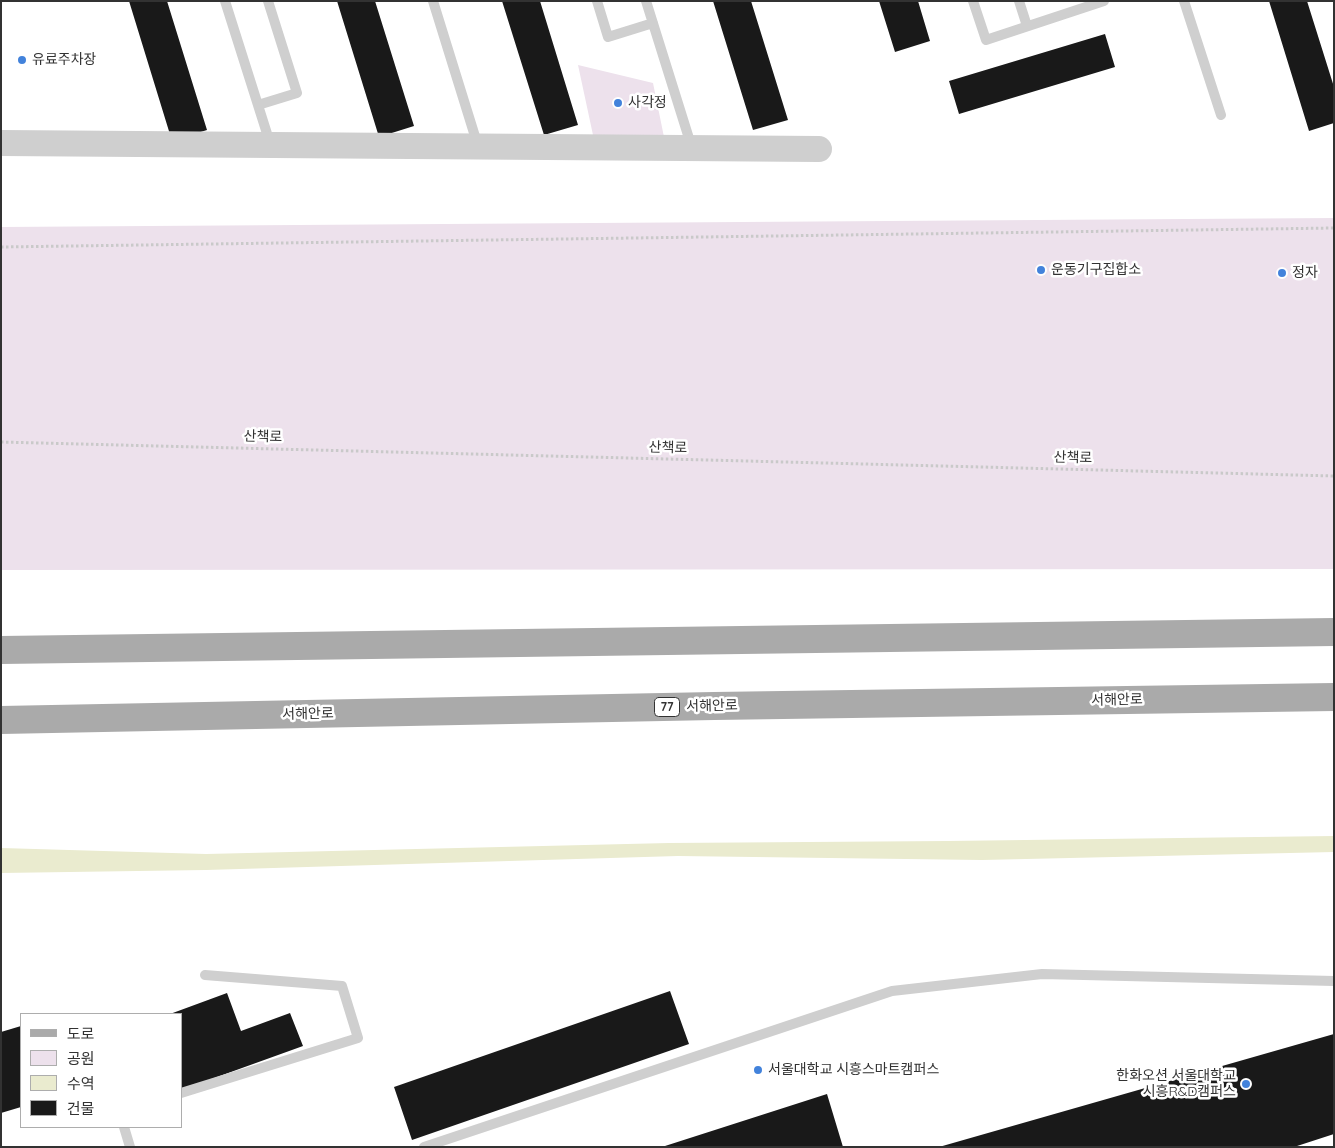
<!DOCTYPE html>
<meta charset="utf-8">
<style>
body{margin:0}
#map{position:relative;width:1335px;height:1148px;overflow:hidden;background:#fff;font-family:Quicksand,"Noto Sans KR",sans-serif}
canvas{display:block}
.frame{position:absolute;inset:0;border:2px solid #323232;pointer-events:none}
.legend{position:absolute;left:20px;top:1013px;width:162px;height:115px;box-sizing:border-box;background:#fff;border:1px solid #adadad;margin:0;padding:6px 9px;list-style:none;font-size:15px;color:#323232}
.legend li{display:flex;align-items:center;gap:10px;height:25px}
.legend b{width:25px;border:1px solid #adadad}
</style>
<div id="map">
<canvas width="1335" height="1148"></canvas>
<div class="frame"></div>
<ul class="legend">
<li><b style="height:6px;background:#aaa"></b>도로</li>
<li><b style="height:14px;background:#ede1ec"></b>공원</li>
<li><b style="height:14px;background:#eaebcf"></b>수역</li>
<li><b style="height:14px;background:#191919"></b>건물</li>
</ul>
</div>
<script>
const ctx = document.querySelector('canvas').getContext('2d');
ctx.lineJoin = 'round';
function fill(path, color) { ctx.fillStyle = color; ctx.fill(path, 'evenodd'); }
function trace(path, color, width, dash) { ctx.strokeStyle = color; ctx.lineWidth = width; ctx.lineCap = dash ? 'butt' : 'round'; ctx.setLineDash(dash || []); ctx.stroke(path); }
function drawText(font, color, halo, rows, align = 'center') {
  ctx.font = font + ' Quicksand,"Noto Sans KR",sans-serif'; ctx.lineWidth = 5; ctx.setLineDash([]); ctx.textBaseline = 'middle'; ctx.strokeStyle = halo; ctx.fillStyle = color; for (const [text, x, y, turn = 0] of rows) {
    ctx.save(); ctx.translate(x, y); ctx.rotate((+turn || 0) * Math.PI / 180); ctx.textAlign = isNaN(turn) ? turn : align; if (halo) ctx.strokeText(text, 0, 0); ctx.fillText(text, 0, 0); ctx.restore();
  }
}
fill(new Path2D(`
 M578 65 653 83 664 137 593 135Z
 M1334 218V569L1 570V227Z`), '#ede1ec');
fill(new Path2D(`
 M1334 836V852L982 860 678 856 206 870 1 873V848L206 854 669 843 948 841Z`), '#eaebcf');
fill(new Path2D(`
 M129 1H167L207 130 172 141Z
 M337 1H375L414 126 379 137Z
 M502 1H540L578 125 544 135Z
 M713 1H751L788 120 753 130Z
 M879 1H918L930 41 895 52Z
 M1269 1H1307L1334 87V123L1309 131Z
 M1105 34 1115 67 959 114 949 81Z
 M670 991 689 1044 412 1140 394 1087Z
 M227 993 241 1031 290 1013 303 1046 181 1090V1014H170Z
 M21 1026V1107L1 1113V1032Z
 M1334 1034V1134L1294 1147H939Z
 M827 1094 843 1147H665V1146Z`), '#191919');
trace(new Path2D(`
 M1 247 1334 228
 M1 442 1334 476`), '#c9c9c9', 3, [2.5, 2.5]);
trace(new Path2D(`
 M225 1 270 143
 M433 1 478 146
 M597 1 608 37 653 23
 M646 1 692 148
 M973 1 986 40 1104 1
 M1019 1 1027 26
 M1184 1 1221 115
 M258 105 297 93 268 1
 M181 1093 358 1038 342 986 205 975
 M124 1127 130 1147
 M424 1147 892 991 1042 974 1334 981`), '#cfcfcf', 10);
trace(new Path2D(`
 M1 143 819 149`), '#cfcfcf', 26);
trace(new Path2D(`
 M1 650 1334 632
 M1 720 714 706 1334 697`), '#aaa', 28);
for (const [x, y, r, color] of [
 [22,60,5,"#4282db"],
 [618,103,5,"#4282db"],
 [1041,270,5,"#4282db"],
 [1282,273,5,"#4282db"],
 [758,1070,5,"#4282db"],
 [1246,1084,5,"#4282db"]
]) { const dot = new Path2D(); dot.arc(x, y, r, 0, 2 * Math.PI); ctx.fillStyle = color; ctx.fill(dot); trace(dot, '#fff', 2); }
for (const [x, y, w] of [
 [667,707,25]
]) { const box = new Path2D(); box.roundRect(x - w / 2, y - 9.5, w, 19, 4); ctx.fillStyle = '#fff'; ctx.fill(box); trace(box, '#323232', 1); }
drawText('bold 12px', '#323232', null, [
 ["77",667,707]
]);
drawText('14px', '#323232', '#fff', [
 ["유료주차장",32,60],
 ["사각정",628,103],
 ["운동기구집합소",1051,270],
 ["정자",1292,273],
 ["서울대학교 시흥스마트캠퍼스",768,1070],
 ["한화오션 서울대학교",1236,1076,"right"],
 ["시흥R&D캠퍼스",1236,1092,"right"]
], 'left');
drawText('14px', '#323232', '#fff', [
 ["산책로",263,437,1],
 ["산책로",668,448,1],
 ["산책로",1073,458,1],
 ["서해안로",1117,700,-1],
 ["서해안로",712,706,-1],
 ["서해안로",308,714,-1]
]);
</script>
